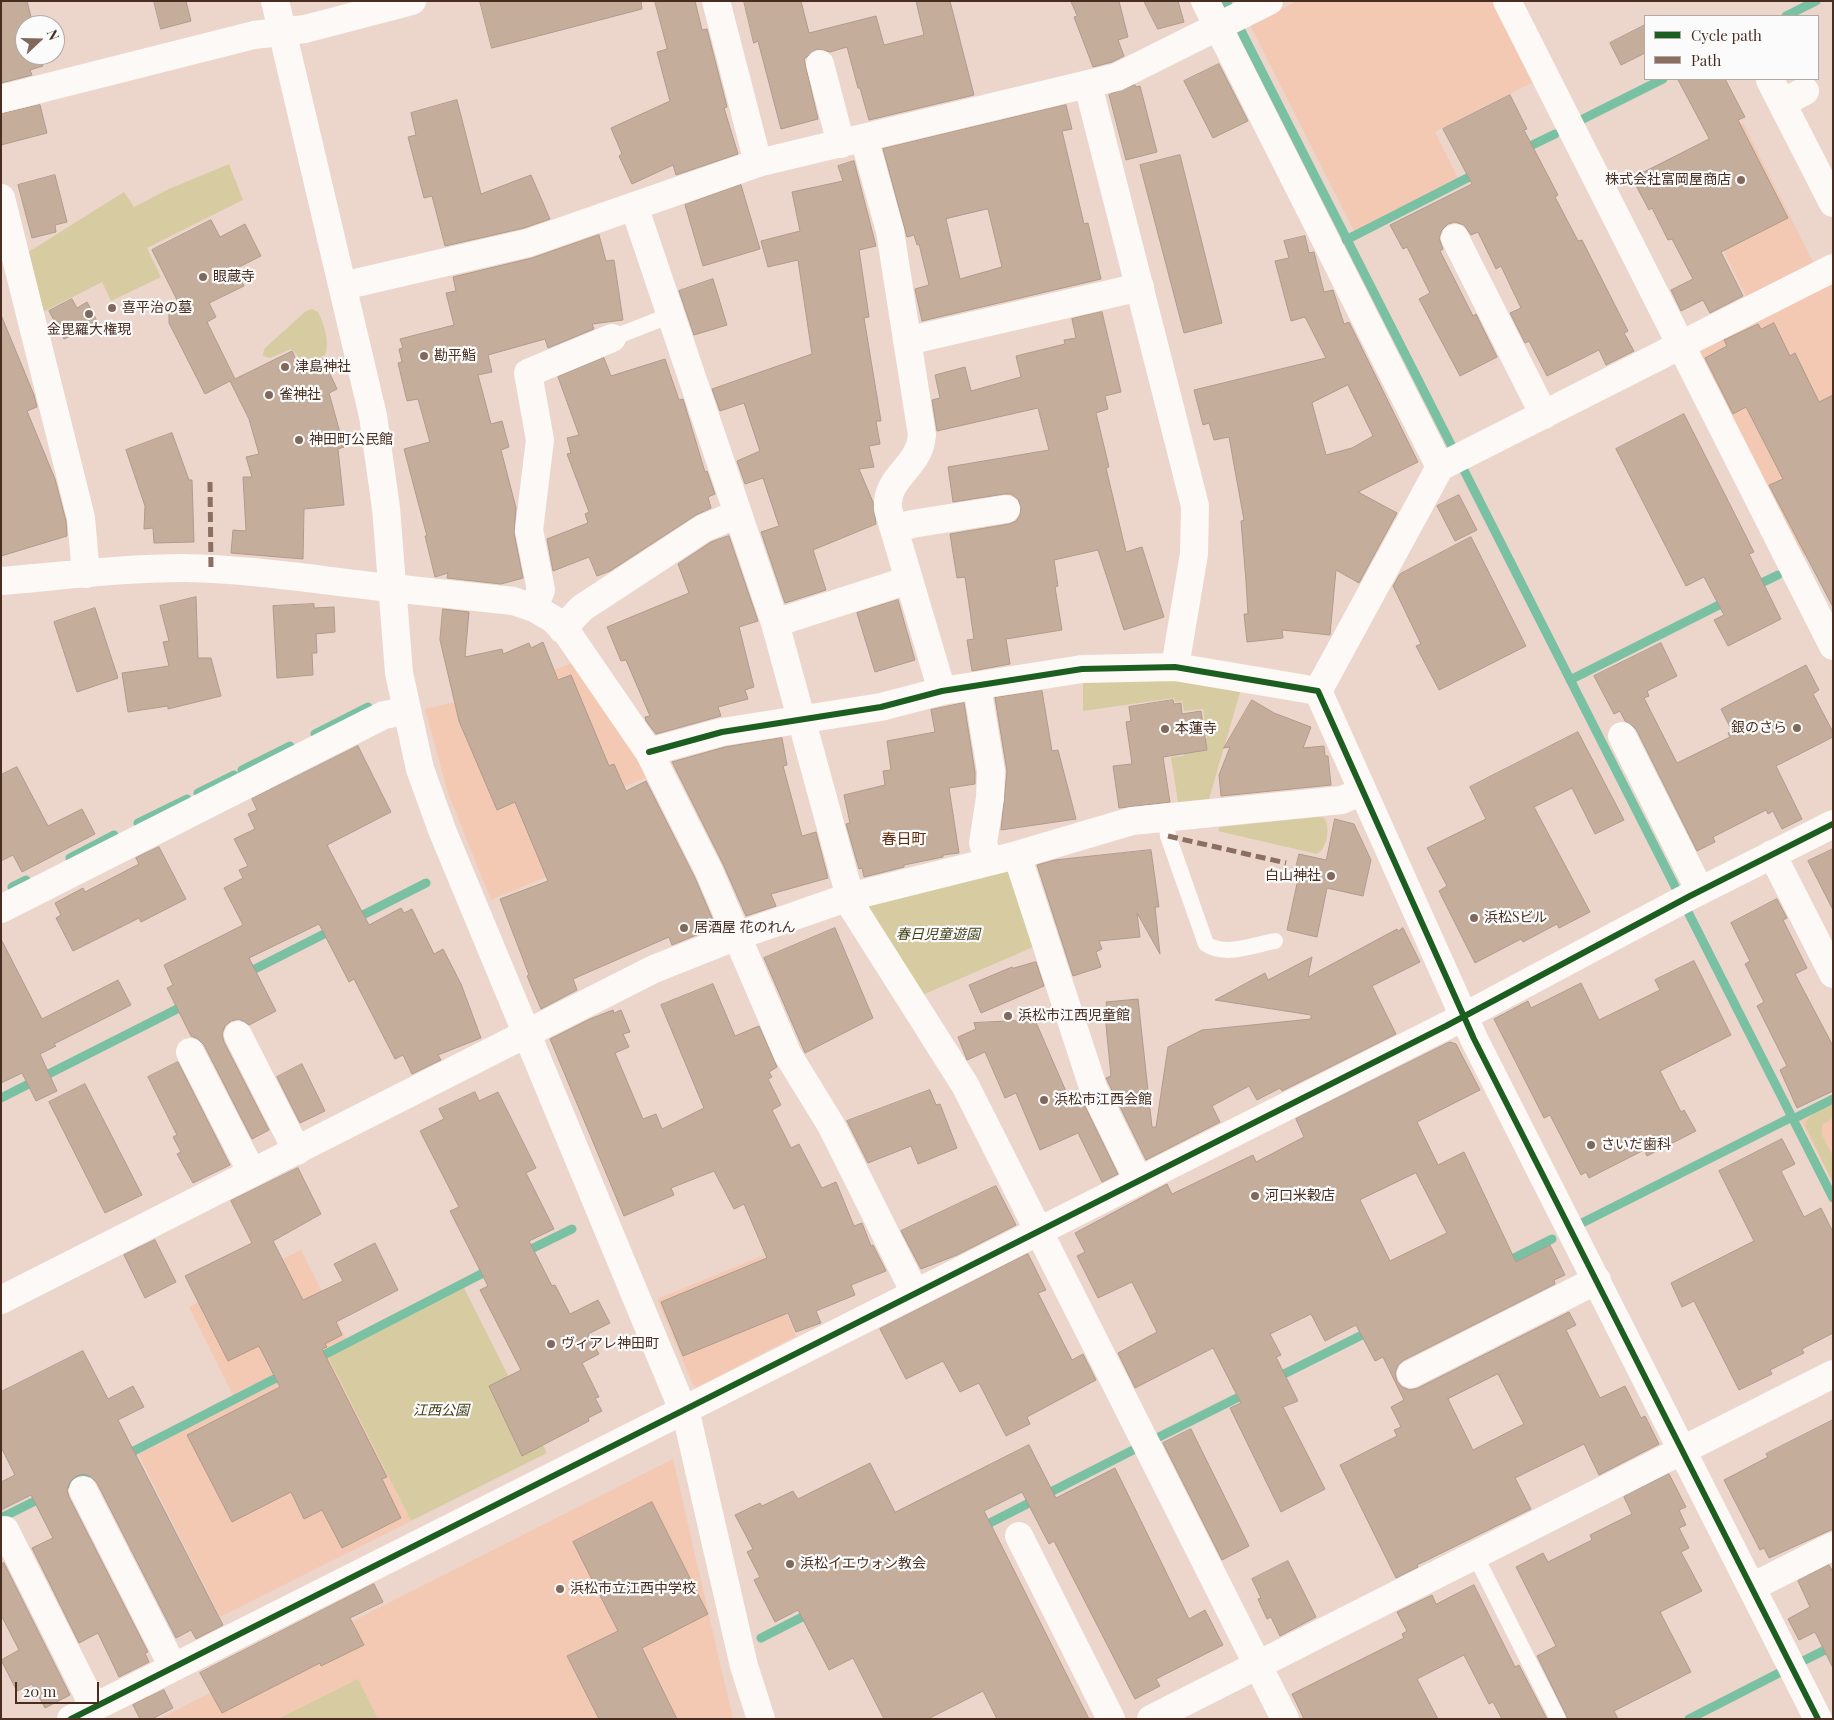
<!DOCTYPE html>
<meta charset="utf-8">
<style>
body{margin:0}
#map{position:relative;width:1834px;height:1720px;overflow:hidden;background:#ecd5ca;font-family:"Playfair Display",serif}
canvas{display:block}
.frame{position:absolute;inset:0;border:2px solid #482d20;pointer-events:none}
.legend{position:absolute;left:1644px;top:15px;width:175px;height:65px;box-sizing:border-box;background:#fbfbfb;border:1px solid #b3a9a3;margin:0;padding:6px 9px;list-style:none;font-size:15px;color:#482d20}
.legend li{display:flex;align-items:center;gap:10px;height:25px}
.legend b{width:25px;border:1px solid #b3a9a3}
.north{position:absolute;left:15px;top:15px;width:50px;height:50px;box-sizing:border-box;background:#fbfbfb;border:1px solid #b3a9a3;border-radius:50%;rotate:69deg;font-size:14px;font-weight:700;line-height:20px;text-align:center;color:#482d20}
.north::after{content:'';display:block;margin:auto;width:18px;height:22px;background:#81685c;clip-path:polygon(50% 0,100% 100%,50% 72%,0 100%)}
.scale{position:absolute;left:15px;top:1682px;width:84px;height:22px;box-sizing:border-box;border:2px solid #482d20;border-top:0;padding-left:6px;font-size:15px;line-height:18px;white-space:nowrap;color:#482d20;-webkit-text-stroke:4px #fbfbfb;paint-order:stroke}
</style>
<div id="map">
<canvas width="1834" height="1720"></canvas>
<div class="frame"></div>
<ul class="legend">
<li><b style="height:6px;background:#1b5e20"></b>Cycle path</li>
<li><b style="height:6px;background:#8d6e63"></b>Path</li>
</ul>
<div class="north">N</div>
<div class="scale">20 m</div>
</div>
<script>
const ctx = document.querySelector('canvas').getContext('2d');
ctx.lineJoin = 'round';
function fill(path, color) { ctx.fillStyle = color; ctx.fill(path, 'evenodd'); }
function trace(path, color, width, dash) { ctx.strokeStyle = color; ctx.lineWidth = width; ctx.lineCap = dash ? 'butt' : 'round'; ctx.setLineDash(dash || []); ctx.stroke(path); }
function drawText(font, color, halo, rows, align = 'center') {
  ctx.font = font + ' "Playfair Display","Noto Sans JP",serif'; ctx.lineWidth = 4.5; ctx.setLineDash([]); ctx.textBaseline = 'middle'; ctx.strokeStyle = halo; ctx.fillStyle = color; for (const [text, x, y, turn = 0] of rows) {
    ctx.save(); ctx.translate(x, y); ctx.rotate((+turn || 0) * Math.PI / 180); ctx.textAlign = isNaN(turn) ? turn : align; if (halo) ctx.strokeText(text, 0, 0); ctx.fillText(text, 0, 0); ctx.restore();
  }
}
fill(new Path2D(`
 M1297 1H1498L1537 80 1435 132 1458 178 1354 231 1250 25Z
 M1743 123 1815 266 1748 300 1676 157Z
 M1833 283V542L1798 559 1698 361 1701 349Z
 M574 662 649 776 572 809 592 858 491 900 448 793 425 709 506 690Z
 M1833 1104V1183L1800 1120Z
 M301 1250 346 1339 233 1395 189 1307Z
 M764 1255 796 1336 697 1387 693 1385 657 1299Z
 M328 1357 411 1521 220 1617 138 1454Z
 M673 1459 733 1719H159Z`), '#f4c9b3');
fill(new Path2D(`
 M229 164 243 200 147 248 161 277 111 301 102 282 37 315 22 256 124 192 134 207 169 189Z
 M312 309 318 312C324 324 330 342 325 355L306 364 291 349 270 358 263 356 264 349 306 311Z
 M1174 678 1241 689 1209 799 1178 802 1171 757 1183 756 1189 740 1207 738 1203 709 1184 711 1182 701 1175 702 1174 698 1083 711V679Z
 M1318 817 1324 818C1331 827 1327 849 1317 854L1218 831 1220 827Z
 M1007 869 1038 945 920 996 866 910 868 903Z
 M1833 1104V1118L1822 1125V1135L1833 1156V1183L1805 1125C1809 1113 1822 1109 1833 1104Z
 M464 1288 547 1453 411 1521 328 1357Z
 M358 1679 378 1719H278Z`), '#d7cca1');
trace(new Path2D(`
 M1226 1 1833 1198
 M1786 16 1816 1
 M1579 121 1663 79
 M1522 150 1555 134
 M1346 240 1479 172
 M1753 587 1778 575
 M1570 680 1729 600
 M315 734 368 707
 M242 770 290 746
 M198 793 234 775
 M138 823 187 799
 M70 858 114 835
 M12 887 26 880
 M355 919 426 883
 M245 974 334 929
 M1 1098 187 1004
 M1793 1119 1833 1099
 M1578 1225 1792 1117
 M523 1253 572 1229
 M1504 1263 1552 1239
 M316 1359 491 1269
 M1274 1379 1372 1330
 M1155 1439 1249 1392
 M124 1456 286 1373
 M59 1488 97 1469
 M1 1518 43 1497
 M980 1528 1137 1448
 M761 1638 812 1612
 M1799 1663 1833 1646
 M1689 1719 1783 1671`), '#7ac0a2', 9);
const building = new Path2D(`
 M1 1H27L33 25H25V55H40L43 66 30 70 32 75 1 83Z
 M154 1H186L191 21 161 29Z
 M480 1H641L642 9 492 48Z
 M655 1H695L702 30 707 29 727 107 724 108 738 154 676 175 673 165 632 184 619 156 622 154 611 128 670 101 657 52 667 49Z
 M744 1H801L809 33 876 16 884 45 924 35 916 1H950L974 95 869 120 860 88H858L847 47 830 52 817 49 804 59 818 119 781 129 758 41 754 43Z
 M1071 1H1119L1128 37 1118 40 1124 56 1112 62 1093 67 1074 17 1077 16Z
 M1144 1H1178L1184 22 1158 29Z
 M1645 25V53L1621 65 1610 43Z
 M1219 64 1248 121 1213 138 1184 81Z
 M1678 79H1725L1745 117 1738 120 1788 218 1721 252 1743 296 1710 313 1703 300 1681 311 1671 290 1693 279 1672 239 1668 240 1652 208 1649 210 1632 178 1709 139Z
 M1135 85 1136 87 1140 86 1157 152 1126 160 1109 95Z
 M1510 95 1527 129 1524 130 1558 195 1555 197 1578 241 1582 240 1628 331 1624 333 1634 351 1606 365 1599 350 1547 376 1529 341 1525 343 1510 313 1521 308 1501 266 1496 269 1478 232 1471 235 1464 225 1455 222 1448 224 1442 230 1439 238 1443 249 1440 251 1473 316 1476 314 1497 357 1460 376 1419 299 1430 293 1407 247 1403 249 1390 225 1472 184 1443 129Z
 M457 100 481 194 531 175 550 219 524 228 445 246 432 196 424 198 408 137 416 135 411 113Z
 M40 105 47 133 1 145V114Z
 M1066 105 1072 129 1062 131 1084 224 1088 223 1101 279 922 321 915 289 929 285 919 244 917 245 914 235 907 237 883 149ZM988 209 1002 267 960 279 946 219Z
 M1180 155 1222 323 1184 333 1140 165Z
 M854 161 876 246 859 250 869 317 864 318 881 421H876L880 444 869 446 874 467 859 469 873 502 876 524 813 550 826 590 785 603 761 532 779 526 763 478 745 484 737 461 760 451 744 403 720 411 712 389 812 354 798 260 768 267 761 241 800 231 792 192 843 181 838 166Z
 M55 175 67 222 55 225 56 232 32 238 18 185Z
 M741 185 760 249 703 266 685 205Z
 M211 220 220 237 245 224 261 256 235 269 244 286 209 303 216 317 207 322 235 379 292 351 301 369 323 359 337 389 329 393 344 447 338 449 344 505 304 509 303 559 231 553 233 530 246 531 243 477H252L246 457 259 454 249 419 230 381 205 394 169 323V314L181 308 152 250Z
 M599 235 606 261 614 260 623 320 592 324 594 329 548 348 545 339 488 355 492 372 478 375 491 424 502 421 509 447 501 450 516 508 514 533 523 578 501 584 447 578 448 573 435 577 425 536H427L404 449 430 442 418 399 407 401 398 363 402 362 399 349 403 348 400 339 454 325 446 293 456 291 453 277 532 258Z
 M1305 236 1309 253 1314 252 1324 292 1333 290 1344 324 1349 322 1418 462 1358 492 1397 513 1359 583 1336 570 1330 635 1282 630 1283 638 1247 642 1244 614H1248L1246 581 1241 521 1244 520 1229 437 1214 440 1209 423 1203 425 1194 390 1326 358 1305 317 1291 321 1275 261 1289 258 1284 241ZM1348 385 1373 436 1352 448 1326 455 1312 403Z
 M713 279 727 325 694 335 679 291Z
 M72 299 77 308 87 302 98 323 64 339 49 311Z
 M1102 312 1121 392 1105 396 1108 409 1096 413 1109 467 1106 468 1126 552 1142 547 1164 617 1124 630 1098 550 1054 560 1058 586 1055 587 1062 630 1006 639 1010 664 972 671 967 640 974 639 965 577 957 578 950 534 1009 524 1016 521 1020 515 1021 507 1018 499 1011 494H1004L953 502 948 467 1049 450 1038 408 937 431 932 400 940 398 935 375 965 367 971 391 1021 377 1016 356 1065 344 1064 340 1076 338 1072 319Z
 M1 315 34 395 37 407 27 411 55 479 66 521 67 536 1 556Z
 M1774 323 1790 356 1795 353 1819 402 1833 395V607L1769 485 1783 479 1746 407 1733 414 1705 358 1727 346 1724 340 1758 324 1761 329Z
 M604 358 611 376 665 359 679 400 683 399 705 472 707 471 715 494 708 497 711 508 696 515 610 571 597 576 589 557 553 571 547 539 588 523 585 514 589 512 567 454 571 453 567 438 579 435 558 377Z
 M1684 414 1754 552 1749 554 1781 619 1728 646 1714 620 1724 615 1704 577 1686 586 1616 449Z
 M172 433 189 480H192L194 542 154 543 153 528 144 529 145 506 126 450Z
 M1459 495 1477 530 1455 541 1437 506Z
 M729 536 758 621 739 627 754 687 745 690 748 699 718 707 721 716 656 734 646 721 645 717 650 716 626 660 621 661 607 627 689 593 678 564 711 542Z
 M1471 537 1526 646 1439 690 1416 646 1421 644 1393 586 1400 574Z
 M196 597 198 658H211L221 696 168 709V706L128 712 122 673 169 666 163 642 169 641 160 606Z
 M898 600 915 660 875 672 857 613Z
 M314 604V608L334 607 335 632 316 634 317 653H312L313 675 277 678 273 606Z
 M95 608 118 678 77 692 54 622Z
 M443 609 469 612 465 657 502 649 503 654 529 643 531 648 543 642 558 680 571 675 609 766 614 764 626 791 646 781 695 878 716 927 672 945 669 937 573 979 577 990 541 1009 527 976 529 975 500 899 548 881 515 802 497 810 459 721 440 640Z
 M1661 643 1677 676 1647 691 1649 696 1644 698 1677 763 1730 737 1728 733 1732 731 1721 709 1806 665 1819 690 1813 694 1833 732V737L1776 766 1802 819 1782 829 1773 811 1768 814 1766 810 1713 837 1715 842 1697 851 1636 729 1625 721 1620 711 1614 714 1594 676Z
 M1042 691 1052 751 1058 750 1076 819 1001 830 1007 771 995 698Z
 M1173 700 1174 704 1181 703 1182 714 1201 711 1207 750 1163 757 1170 802 1119 808 1113 766 1132 764 1126 722 1131 721 1129 707Z
 M1252 700 1274 713 1311 727 1303 748 1324 746 1325 756H1328L1331 785 1221 796 1219 775 1230 747 1224 748Z
 M964 703 975 772V784L949 788 959 853 943 855V857L904 865V867L864 877 862 868 859 869 846 824 850 823 844 795 885 785 883 771 891 770 887 741 935 732 931 710Z
 M1578 732 1624 820 1595 834 1572 788 1534 807 1590 912 1559 928 1557 924 1523 942 1521 939 1475 963 1439 891 1447 886 1427 848 1486 819 1470 787Z
 M782 738 787 765 783 766 802 836 816 832 828 878 771 894 776 906 746 916 723 864 672 762 725 747Z
 M358 746 391 812 327 845 369 925 401 908 404 913 412 909 434 954 443 949 461 984 481 1038 438 1055 441 1060 412 1074 403 1055 395 1059 354 979 349 982 319 924 249 958 276 1011 249 1025 239 1019 231 1021 225 1026 222 1034 224 1042 269 1130 252 1139 204 1045 198 1039 191 1036 167 988 173 985 164 965 243 925 224 888 243 878 239 870 248 866 234 839 255 829 248 814 257 810 252 799Z
 M17 767 48 826 82 809 95 834 22 872 13 855 1 861V775Z
 M1335 819 1354 824 1371 860 1363 896 1327 888 1317 937 1287 930 1298 879 1293 878 1299 854 1326 860Z
 M159 847 186 899 141 922 139 918 73 951 56 918 61 915 55 903 83 888 85 892 139 864 136 858Z
 M1833 849V910L1808 861Z
 M1151 850 1159 907H1155L1160 954 1137 913 1140 937 1099 941 1102 949 1096 952 1101 967 1073 976 1037 865 1055 860Z
 M1777 899 1787 918 1783 920 1807 968 1795 974 1833 1046V1091L1797 1108 1780 1070 1787 1066 1757 1006 1764 1002 1745 964 1750 961 1731 923Z
 M835 928 873 1018 805 1053 764 958Z
 M1403 928 1420 962 1372 986 1396 1034 1282 1091 1280 1088 1257 1100 1249 1086 1212 1106 1220 1122 1146 1160 1106 1078 1111 1076 1105 1015H1108L1106 1002 1138 999 1152 1127H1156L1168 1047 1202 1030 1311 1019V1015L1215 1000 1265 973 1268 980 1312 957 1308 977 1397 929 1398 931Z
 M1 939 42 1019 118 980 131 1005 54 1044 56 1046 40 1054 57 1091 36 1101 22 1073 1 1083Z
 M1694 961 1731 1035 1660 1071 1681 1112 1684 1110 1696 1131 1647 1156 1644 1150 1589 1178 1586 1172 1581 1175 1550 1115 1544 1118 1494 1019 1528 1001 1531 1008 1581 983 1599 1020 1660 990 1655 980Z
 M1036 962 1044 986 981 1013 969 985 1012 967 1013 968Z
 M713 984 735 1036 759 1026 777 1067 769 1072 772 1077 768 1079 781 1105 772 1110 791 1148 799 1144 822 1188 836 1182 854 1226 862 1223 871 1246 873 1245 886 1271 851 1285 855 1295 816 1311 821 1323 796 1332 788 1313 683 1356 661 1302 767 1258 744 1204 734 1209 714 1171 671 1188 674 1195 624 1216 550 1039 590 1019 613 1010 614 1013 621 1010 630 1032 623 1034 629 1047 615 1053 643 1119 656 1114 662 1129 704 1108 661 1005Z
 M1035 1020 1068 1096 1078 1092 1118 1174 1102 1182 1078 1133 1040 1150 1016 1093 1005 1098 985 1052 967 1060 958 1037 976 1029 974 1023Z
 M1450 1042 1456 1044 1480 1090 1417 1122 1438 1165 1464 1152 1516 1262 1550 1245 1565 1275 1554 1280 1555 1284 1404 1360 1398 1365 1395 1373 1397 1381 1402 1387 1410 1390 1418 1388 1569 1312 1576 1325 1566 1330 1600 1398 1625 1386 1641 1418 1645 1416 1659 1444 1599 1475 1584 1444 1515 1478 1531 1509 1417 1565 1418 1567 1396 1578 1340 1465 1397 1436 1394 1430 1401 1427 1391 1407 1404 1400 1383 1357 1375 1361 1356 1325 1325 1341 1311 1314 1270 1334 1281 1355 1276 1357 1298 1401 1283 1407 1325 1489 1281 1512 1230 1408 1241 1403 1213 1348 1135 1388 1118 1353 1157 1332 1132 1282 1098 1298 1077 1256 1085 1252 1075 1233 1167 1184 1172 1194 1253 1155 1256 1162 1304 1137 1296 1119ZM1416 1173 1447 1233 1390 1261 1360 1200ZM1498 1374 1524 1424 1473 1450 1448 1399Z
 M178 1062 230 1165 193 1183 177 1154 181 1152 173 1137 177 1135 148 1077Z
 M302 1064 325 1111 300 1123 277 1077Z
 M85 1084 142 1195 105 1213 49 1102Z
 M930 1090 936 1105 940 1104 957 1148 918 1164 911 1146 868 1163 847 1121Z
 M475 1092 479 1101 498 1092 536 1168 526 1173 554 1229 529 1241 552 1286 555 1285 570 1314 598 1300 610 1323 588 1334 599 1354 582 1363 599 1397 595 1398 602 1411 588 1418 589 1421 522 1456 489 1386 521 1370 480 1290 488 1286 450 1211 459 1207 420 1131 444 1119 439 1109Z
 M1782 1139 1795 1164 1781 1171 1804 1217 1821 1208 1833 1232V1333L1802 1349 1804 1353 1770 1370 1772 1374 1739 1390 1694 1301 1682 1307 1671 1283 1754 1241 1719 1171Z
 M298 1168 321 1214 273 1241 303 1300 343 1281 334 1264 375 1243 398 1290 336 1322 342 1335 325 1344 327 1347 322 1349 387 1477 382 1479 401 1518 342 1548 322 1510 304 1519 291 1492 232 1522 187 1435 280 1387 259 1346 228 1361 185 1276 252 1243 231 1201Z
 M996 1186 1016 1225 957 1255 921 1269 901 1231Z
 M155 1240 176 1282 145 1298 124 1255Z
 M1028 1254 1046 1290 1038 1293 1072 1360 1083 1354 1096 1380 1027 1417 1030 1424 1006 1436 979 1383 960 1392 943 1361 906 1379 880 1329Z
 M83 1351 108 1399 133 1386 144 1407 118 1420 223 1625 196 1639 191 1630 176 1638 97 1483 91 1477 84 1474 76 1476 70 1482 67 1490 69 1497 148 1652 145 1653 149 1662 119 1677 98 1633 79 1643 32 1548 53 1538 31 1495 1 1510V1482L15 1475 1 1447V1392Z
 M1833 1420V1529L1769 1558 1764 1548 1760 1550 1724 1480 1768 1457 1766 1454Z
 M1191 1429 1249 1546 1222 1560 1163 1443Z
 M1029 1445 1056 1498 1115 1468 1189 1619 1205 1610 1223 1645 1156 1679 1160 1686 1135 1699 1054 1541 1049 1544 1022 1492 984 1511 1089 1719H997L983 1691 928 1719H884L853 1658 829 1670 798 1610 775 1622 754 1580 760 1577 747 1552 753 1549 735 1515 760 1503 762 1506 793 1491 798 1499 870 1463 895 1512Z
 M1669 1474 1686 1507 1679 1510 1686 1525 1679 1528 1689 1548 1681 1552 1702 1591 1660 1612 1691 1672 1614 1711 1618 1719H1568L1537 1656 1556 1646 1516 1567 1543 1553 1548 1562 1592 1540 1590 1535 1632 1514 1624 1497Z
 M652 1502 708 1614 642 1648 677 1719H599L567 1656 618 1631 573 1542Z
 M1288 1561 1316 1617 1280 1636 1271 1617 1267 1619 1258 1599 1261 1598 1252 1579Z
 M4 1563 70 1695 45 1708 32 1684 17 1691 1 1660 19 1650 1 1615V1564Z
 M1829 1565 1833 1572V1668L1815 1632 1799 1640 1788 1619 1810 1607 1798 1581Z
 M374 1584 383 1602 350 1618 364 1645 321 1666 320 1663 222 1713 200 1673Z
 M1474 1585 1515 1667 1519 1665 1547 1719H1502L1493 1702 1489 1704 1464 1655 1417 1679 1438 1719H1304L1292 1694 1404 1638 1402 1634 1407 1631 1397 1612 1432 1595 1436 1604Z
 M164 1690 173 1708 152 1719H140L133 1705Z`);
fill(building, '#c4ad9b');
trace(building, '#af9b8c', 1);
trace(new Path2D(`
 M612 338 671 315
 M1166 818 1168 836 1206 944C1225 957 1253 945 1275 941
 M1475 1555 1558 1719`), '#fcf9f7', 16);
trace(new Path2D(`
 M716 1 758 163
 M1205 1 1440 467 1318 691
 M1507 1 1833 646
 M820 64 841 144
 M1770 80 1833 203
 M1088 85 1195 506 1194 554 1175 667
 M1 99 254 35 305 29 412 1
 M1782 103 1805 91
 M864 138 890 231 922 435C920 468 885 476 888 509L942 691
 M1 198 81 518 86 574
 M634 206 775 623 853 908 965 1085 1285 1719
 M1455 238 1544 415
 M343 286 528 243 758 163 1117 77 1269 1
 M907 341 1140 287
 M1440 467 1833 268
 M894 529 912 524 1006 509
 M392 588 513 601 534 608 553 619 568 634 649 752 709 871 788 1055 831 1125 915 1293
 M534 608 541 590 529 530 540 440 528 373 612 338
 M775 623 909 580
 M562 629 582 608 704 528 738 514
 M977 686 991 771 990 798 983 843 989 862
 M1622 736 1700 891
 M649 752 722 732 881 707 942 691 1082 669 1175 667 1318 691 1474 1039 1818 1719
 M1772 854 1833 974
 M1017 855 1094 1090 1138 1180
 M1 909 384 715 406 711
 M238 1035 297 1151
 M190 1052 252 1173
 M1 1300 654 969 737 936 849 897 1017 855 1132 821 1342 800 1363 791
 M1411 1374 1597 1280
 M83 1490 173 1667
 M5 1530 94 1707
 M1019 1536 1111 1719
 M1752 1587 1833 1546
 M1151 1719 1833 1374`), '#fcf9f7', 28);
trace(new Path2D(`
 M275 1 373 416 386 508 399 673 420 769 442 830 688 1422 744 1666 761 1719
 M1 581C62 576 123 568 184 568 253 569 323 581 392 588
 M71 1719 1446 1026 1690 896 1833 824`), '#fcf9f7', 28);
trace(new Path2D(`
 M210 482 211 569
 M1168 836 1286 863`), '#8d6e63', 5, [10, 5]);
trace(new Path2D(`
 M649 752 722 732 881 707 942 691 1082 669 1175 667 1318 691 1474 1039 1818 1719
 M71 1719 1446 1026 1690 896 1833 824`), '#1b5e20', 6);
for (const [x, y, r, color] of [
 [1741,180,5,"#81685c"],
 [203,277,5,"#81685c"],
 [112,308,5,"#81685c"],
 [89,314,5,"#81685c"],
 [424,356,5,"#81685c"],
 [285,367,5,"#81685c"],
 [269,395,5,"#81685c"],
 [299,440,5,"#81685c"],
 [1797,728,5,"#81685c"],
 [1165,729,5,"#81685c"],
 [1331,876,5,"#81685c"],
 [1474,918,5,"#81685c"],
 [684,928,5,"#81685c"],
 [1008,1016,5,"#81685c"],
 [1044,1100,5,"#81685c"],
 [1591,1145,5,"#81685c"],
 [1255,1196,5,"#81685c"],
 [551,1344,5,"#81685c"],
 [790,1564,5,"#81685c"],
 [560,1589,5,"#81685c"]
]) { const dot = new Path2D(); dot.arc(x, y, r, 0, 2 * Math.PI); ctx.fillStyle = color; ctx.fill(dot); trace(dot, '#fbfbfb', 2); }
drawText('14px', '#482d20', '#fbfbfb', [
 ["株式会社富岡屋商店",1731,180,"right"],
 ["眼蔵寺",213,277],
 ["喜平治の墓",122,308],
 ["金毘羅大権現",89,330,"center"],
 ["勘平鮨",434,356],
 ["津島神社",295,367],
 ["雀神社",279,395],
 ["神田町公民館",309,440],
 ["銀のさら",1787,728,"right"],
 ["本蓮寺",1175,729],
 ["白山神社",1321,876,"right"],
 ["浜松Sビル",1484,918],
 ["居酒屋 花のれん",694,928],
 ["浜松市江西児童館",1018,1016],
 ["浜松市江西会館",1054,1100],
 ["さいだ歯科",1601,1145],
 ["河口米穀店",1265,1196],
 ["ヴィアレ神田町",561,1344],
 ["浜松イエウォン教会",800,1564],
 ["浜松市立江西中学校",570,1589]
], 'left');
drawText('italic 14px', '#413f17', '#fbfbfb', [
 ["春日児童遊園",938,935],
 ["江西公園",441,1411]
]);
drawText('15px', '#612a09', '#fbfbfb', [
 ["春日町",904,839]
]);
</script>
